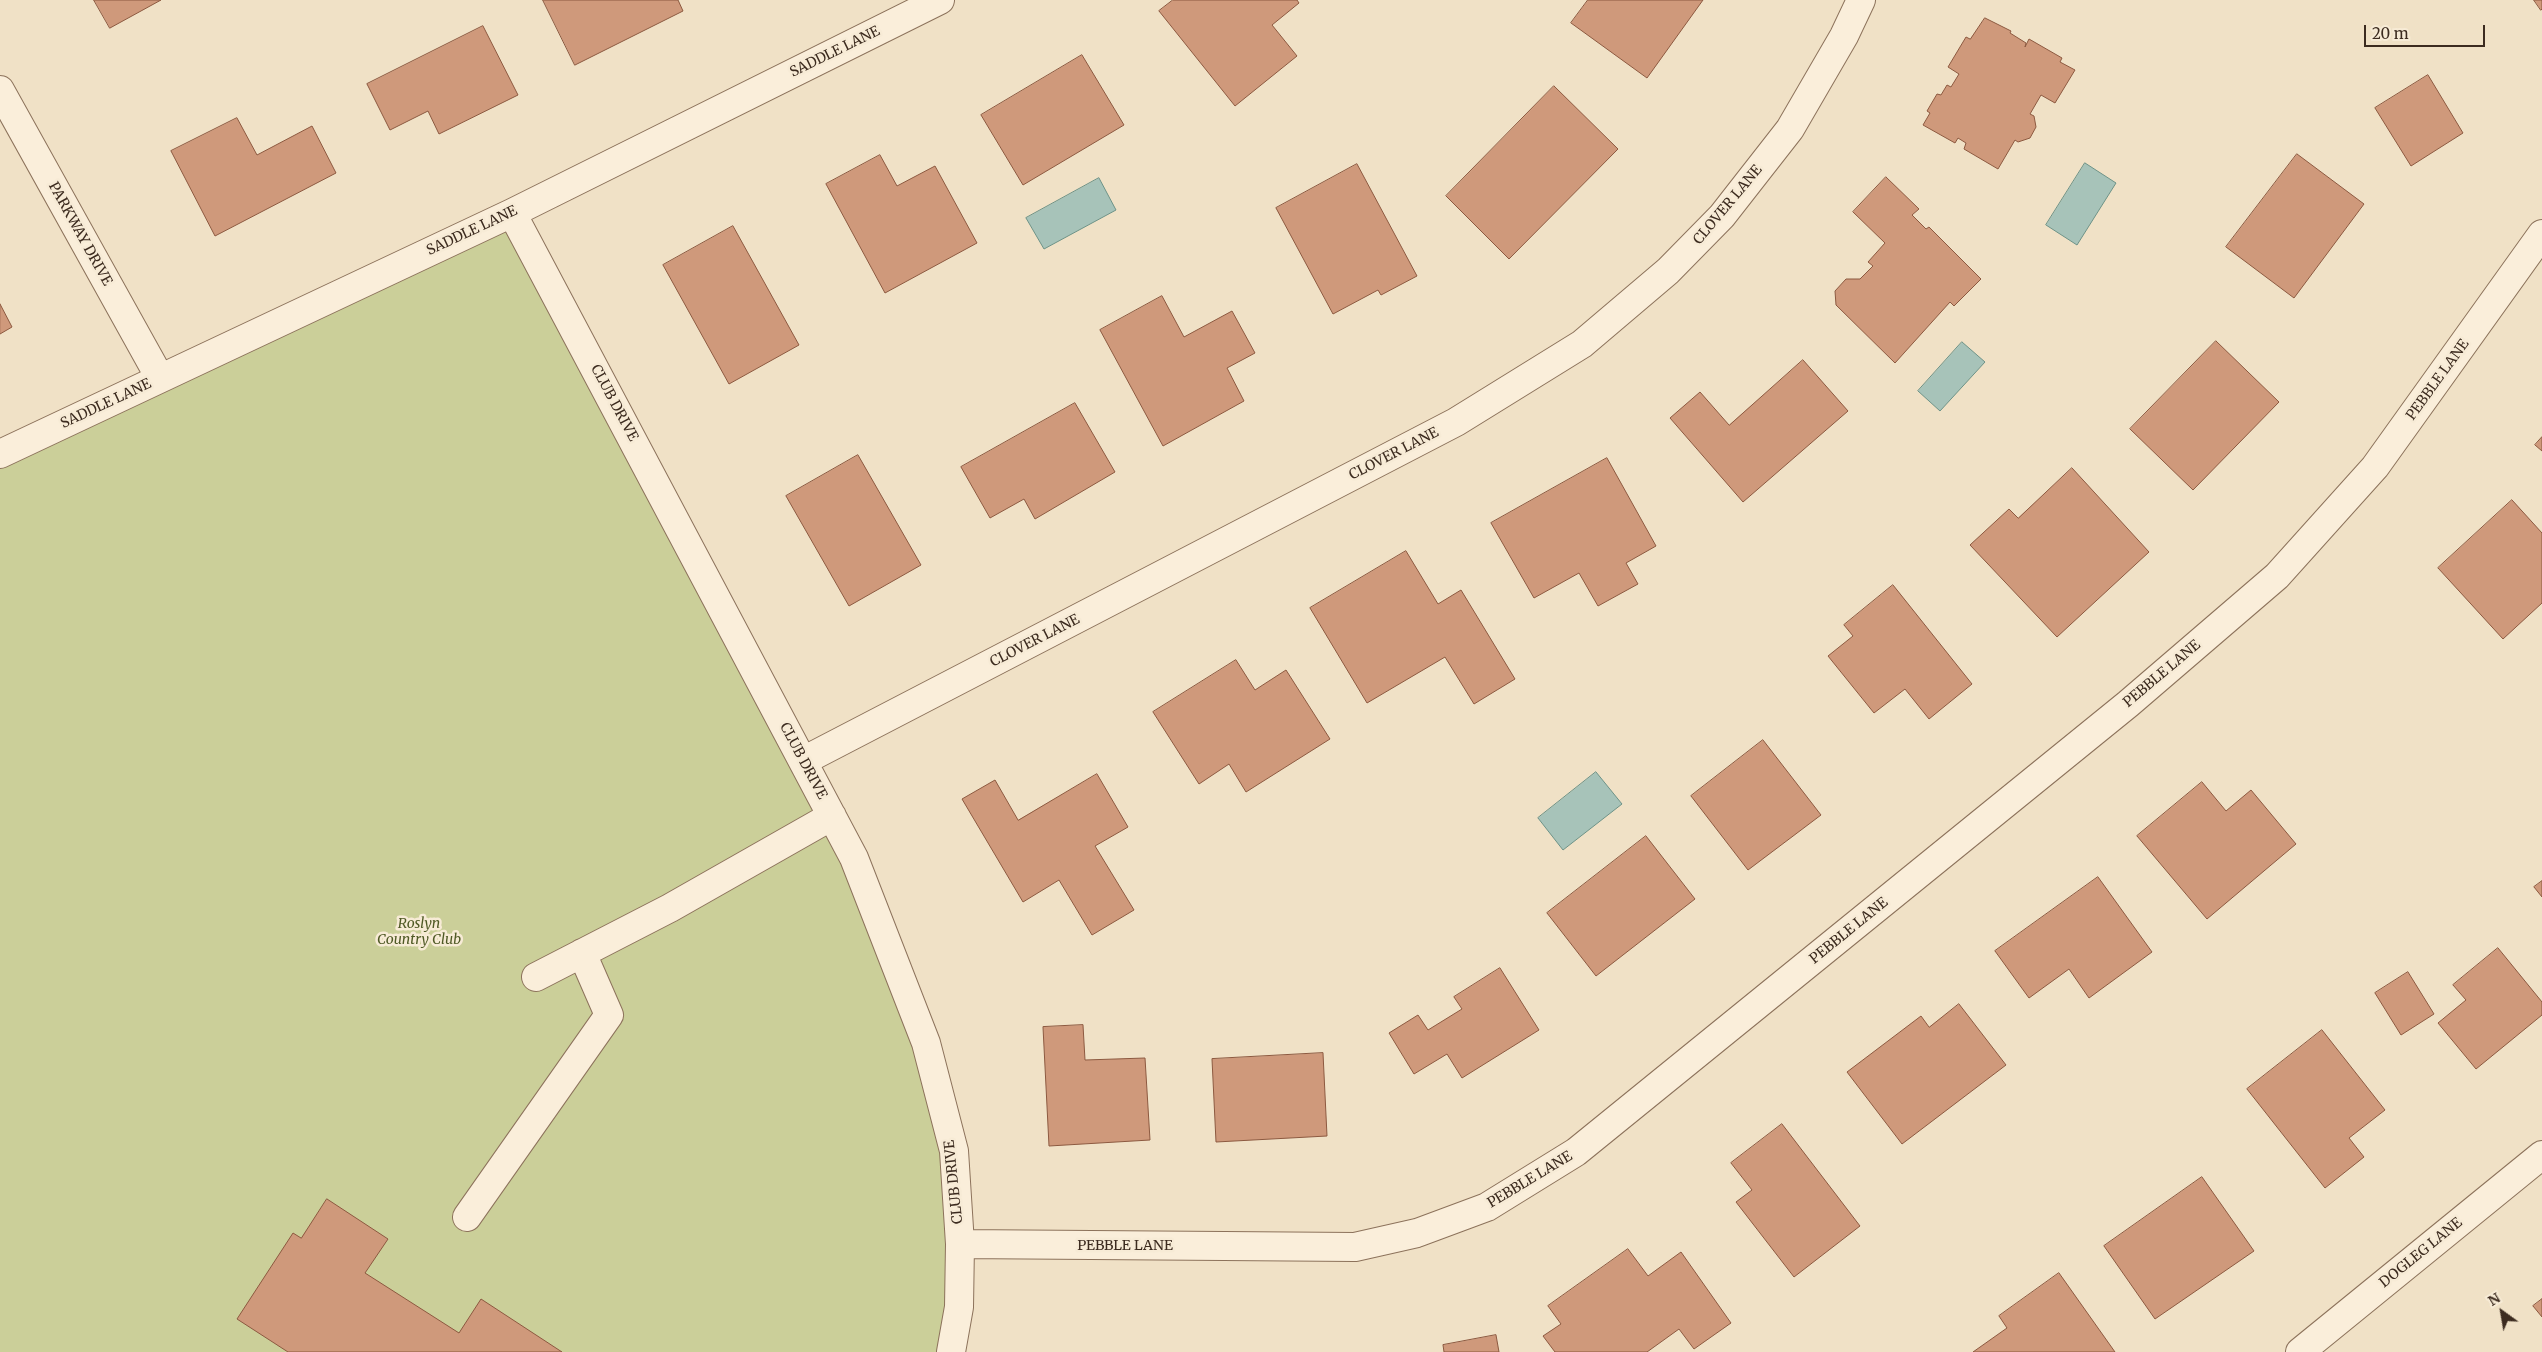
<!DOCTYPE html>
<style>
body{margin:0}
#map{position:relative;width:2542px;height:1352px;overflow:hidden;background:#f0e1c6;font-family:Merriweather,serif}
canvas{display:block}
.north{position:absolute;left:2477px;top:1287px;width:50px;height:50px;-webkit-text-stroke:4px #f7ebd6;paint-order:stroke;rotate:328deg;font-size:14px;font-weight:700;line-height:20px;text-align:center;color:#3c2b1f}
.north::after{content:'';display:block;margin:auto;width:18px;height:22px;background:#3c2b1f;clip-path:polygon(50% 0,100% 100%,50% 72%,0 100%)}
.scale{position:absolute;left:2364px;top:25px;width:121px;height:22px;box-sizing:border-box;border:2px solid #3c2b1f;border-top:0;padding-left:6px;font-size:15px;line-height:18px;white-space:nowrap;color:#3c2b1f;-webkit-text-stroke:4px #f7ebd6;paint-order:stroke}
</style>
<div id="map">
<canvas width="2542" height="1352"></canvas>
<div class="north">N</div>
<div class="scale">20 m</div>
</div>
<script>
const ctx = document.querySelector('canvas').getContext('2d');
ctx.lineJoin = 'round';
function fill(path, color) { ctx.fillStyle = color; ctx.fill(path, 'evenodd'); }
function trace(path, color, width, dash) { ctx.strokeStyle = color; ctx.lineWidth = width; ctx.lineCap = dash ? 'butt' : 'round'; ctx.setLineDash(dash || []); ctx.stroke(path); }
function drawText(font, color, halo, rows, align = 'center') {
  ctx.font = font + ' Merriweather,serif'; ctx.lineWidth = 5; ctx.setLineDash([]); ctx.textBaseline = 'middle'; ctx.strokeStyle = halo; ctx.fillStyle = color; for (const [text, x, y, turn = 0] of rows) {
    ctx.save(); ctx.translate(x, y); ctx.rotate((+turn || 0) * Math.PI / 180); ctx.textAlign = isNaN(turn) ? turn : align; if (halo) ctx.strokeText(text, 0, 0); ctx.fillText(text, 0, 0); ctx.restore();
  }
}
fill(new Path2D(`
 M518 215 803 761 954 1151 950 1352H0V457Z`), '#cbcf99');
const water = new Path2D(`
 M2085 163 2116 183 2077 245 2046 225Z
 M1099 178 1116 210 1044 249 1026 218Z
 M1962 342 1985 362 1940 411 1918 391Z
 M1596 772 1622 804 1563 850 1538 818Z`);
fill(water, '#a7c3b9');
trace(water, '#6d9287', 1);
const building = new Path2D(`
 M94 0H161L110 28Z
 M543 0H678L683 11 575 65Z
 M1173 0H1297L1299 3 1272 25 1297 56 1235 106 1159 11Z
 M1588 0H1703L1647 78 1571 23Z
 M2534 0H2542V9L2541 10Z
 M1985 18 2011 31 2010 33 2026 43 2025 47 2029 39 2062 58 2060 62 2075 70 2055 103 2041 95 2030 114 2034 116 2036 127 2030 138 2018 142 2015 140 1998 169 1964 149 1966 143 1958 138 1955 143 1923 125 1930 113 1927 111 1937 94 1941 95 1947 85 1951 87 1959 74 1948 67 1966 37 1970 39Z
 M483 26 518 95 439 134 428 111 390 130 367 84Z
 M1082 55 1124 125 1023 185 981 115Z
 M2428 75 2463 133 2411 166 2375 108Z
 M1554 86 1618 149 1509 259 1446 196Z
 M237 118 257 155 312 126 336 173 215 236 171 151Z
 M2297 154 2364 204 2294 298 2226 247Z
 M880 155 897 186 935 166 977 243 885 293 826 184Z
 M1357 164 1417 276 1381 295 1378 290 1333 314 1276 208Z
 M1886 177 1919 209 1912 215 1926 229 1929 227 1981 279 1954 306 1950 302 1895 363 1836 305 1835 291 1846 279H1860L1873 266 1868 262 1885 243 1853 212Z
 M733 226 799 345 729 384 663 265Z
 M1162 296 1184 337 1232 311 1255 353 1227 368 1244 401 1163 446 1100 330Z
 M0 304 12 327 0 334Z
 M2216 341 2279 402 2193 490 2130 429Z
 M1803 360 1848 411 1743 502 1670 418 1700 392 1729 425Z
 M1075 403 1115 472 1035 519 1024 499 990 518 961 467Z
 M2542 437V451L2535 445Z
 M858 455 921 565 849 606 786 496Z
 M1607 458 1656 546 1626 563 1638 584 1598 606 1579 573 1534 598 1491 523Z
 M2072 468 2149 552 2057 637 1970 545 2009 509 2018 518Z
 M2512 500 2542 533V603L2503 639 2438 568Z
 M1406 551 1438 604 1461 590 1515 679 1474 704 1445 657 1367 703 1310 608Z
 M1893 585 1972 684 1929 719 1905 689 1874 713 1828 656 1853 636 1844 625Z
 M1236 660 1255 690 1286 670 1330 739 1246 792 1229 764 1199 784 1153 712Z
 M1763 740 1821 815 1748 870 1691 796Z
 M1097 774 1128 827 1095 846 1134 910 1092 935 1059 880 1023 902 962 799 995 780 1018 820Z
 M2202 782 2226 811 2251 790 2296 844 2207 919 2137 836Z
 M1646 836 1695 899 1596 976 1547 913Z
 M2098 877 2152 952 2089 998 2069 969 2029 998 1995 951Z
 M2542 881V897L2534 887Z
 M2498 948 2542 1002V1015L2476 1069 2438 1023 2466 1000 2453 985Z
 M1500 968 1539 1030 1462 1078 1447 1054 1414 1074 1389 1033 1418 1015 1428 1030 1462 1009 1454 997Z
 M2408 972 2434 1014 2401 1035 2375 993Z
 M1959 1004 2006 1065 1902 1144 1847 1072 1921 1016 1929 1027Z
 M1083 1025 1085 1060 1145 1058 1150 1140 1049 1146 1043 1027Z
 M2322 1030 2385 1110 2349 1138 2364 1157 2325 1188 2247 1089Z
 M1323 1053 1327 1136 1216 1142 1212 1059Z
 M1782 1124 1860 1226 1794 1277 1736 1202 1752 1190 1731 1163Z
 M2202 1177 2254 1251 2155 1319 2104 1246Z
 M327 1199 388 1239 365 1273 459 1333 481 1299 562 1352H288L237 1319 293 1233 301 1238Z
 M1628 1249 1648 1276 1681 1252 1731 1323 1694 1349 1679 1329 1647 1352H1555L1543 1336 1561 1324 1548 1306Z
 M2059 1273 2115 1352H1973L2007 1328 1999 1316Z
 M2542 1299V1317L2533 1306Z
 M1496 1335 1499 1352H1444L1443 1345Z`);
fill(building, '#cf997b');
trace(building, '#8c5940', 1);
const minor = new Path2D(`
 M0 90 160 378
 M512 213 854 858 926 1043 954 1151 960 1244 959 1307 951 1352
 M0 454 512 213 940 0
 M803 761 1456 422 1582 344 1668 271 1722 216 1790 129 1844 36 1861 0
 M536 977 670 908 832 816
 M467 1217 609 1015 582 953
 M960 1244 1355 1247 1417 1233 1487 1207 1576 1152 2128 704 2277 576 2375 467 2542 234
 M2300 1352 2542 1155`);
trace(minor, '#8c725b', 30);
trace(minor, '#faeeda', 28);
drawText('14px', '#3c2b1f', '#f7ebd6', [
 ["SADDLE LANE",835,52,-26],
 ["CLOVER LANE",1728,205,-50],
 ["SADDLE LANE",472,231,-25],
 ["PARKWAY DRIVE",80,234,61],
 ["PEBBLE LANE",2438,380,-54],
 ["CLUB DRIVE",614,403,62],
 ["SADDLE LANE",106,404,-25],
 ["CLOVER LANE",1394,454,-27],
 ["CLOVER LANE",1035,641,-27],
 ["PEBBLE LANE",2162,674,-40],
 ["CLUB DRIVE",803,761,62],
 ["PEBBLE LANE",1849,931,-39],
 ["PEBBLE LANE",1530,1180,-31],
 ["CLUB DRIVE",954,1182,-96],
 ["PEBBLE LANE",1125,1246],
 ["DOGLEG LANE",2421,1253,-39]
]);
drawText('italic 14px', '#4f5925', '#f7ebd6', [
 ["Roslyn",419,924],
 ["Country Club",419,940]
]);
</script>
